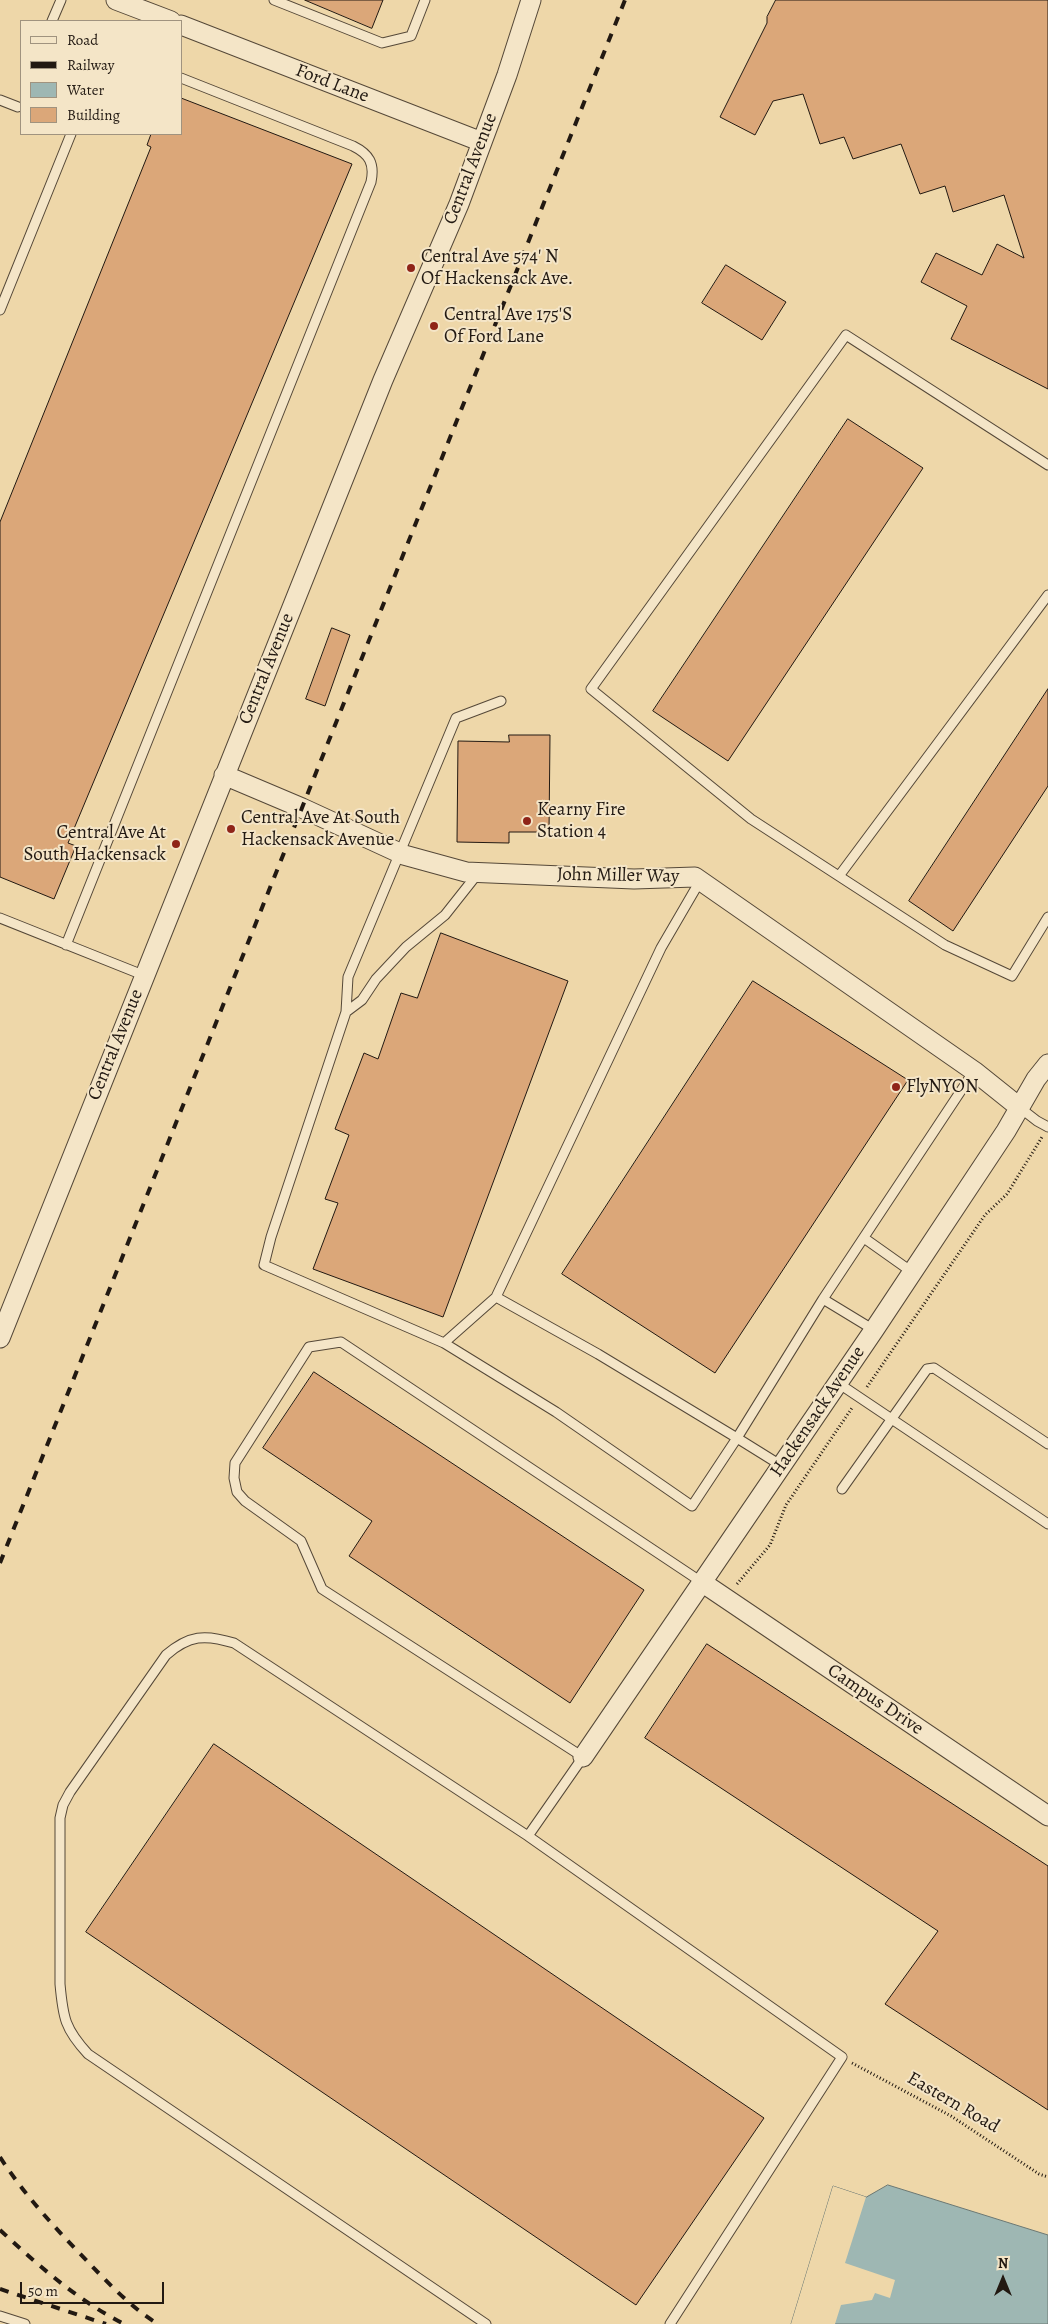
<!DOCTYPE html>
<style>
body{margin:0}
#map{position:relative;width:1048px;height:2324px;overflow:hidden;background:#eed7a9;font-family:Alegreya,serif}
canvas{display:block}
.legend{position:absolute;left:20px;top:20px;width:162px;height:115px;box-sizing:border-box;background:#f4e5c7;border:1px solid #a0937f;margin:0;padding:6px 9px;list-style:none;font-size:15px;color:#221912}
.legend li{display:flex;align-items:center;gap:10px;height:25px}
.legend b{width:25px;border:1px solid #a0937f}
.north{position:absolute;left:978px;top:2254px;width:50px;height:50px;-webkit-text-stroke:4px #f4e5c7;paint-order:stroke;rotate:0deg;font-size:14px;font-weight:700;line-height:20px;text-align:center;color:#221912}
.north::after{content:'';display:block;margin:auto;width:18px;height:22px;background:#221912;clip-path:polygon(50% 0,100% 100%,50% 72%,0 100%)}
.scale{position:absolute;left:20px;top:2282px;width:144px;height:22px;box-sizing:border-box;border:2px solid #221912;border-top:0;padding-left:6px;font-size:15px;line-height:18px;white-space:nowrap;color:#221912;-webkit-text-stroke:4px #f4e5c7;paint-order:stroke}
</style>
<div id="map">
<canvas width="1048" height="2324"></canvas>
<ul class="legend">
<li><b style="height:6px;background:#f4e5c7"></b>Road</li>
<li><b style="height:6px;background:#221912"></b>Railway</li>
<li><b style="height:14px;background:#9eb7b3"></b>Water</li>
<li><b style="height:14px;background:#dba779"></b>Building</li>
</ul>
<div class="north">N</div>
<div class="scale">50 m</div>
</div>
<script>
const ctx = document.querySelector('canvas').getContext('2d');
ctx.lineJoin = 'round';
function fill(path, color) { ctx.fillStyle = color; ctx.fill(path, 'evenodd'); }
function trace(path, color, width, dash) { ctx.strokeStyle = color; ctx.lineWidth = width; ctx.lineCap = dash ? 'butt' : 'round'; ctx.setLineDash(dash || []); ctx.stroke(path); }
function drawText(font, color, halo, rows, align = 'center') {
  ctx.font = font + ' Alegreya,serif'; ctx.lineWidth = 4; ctx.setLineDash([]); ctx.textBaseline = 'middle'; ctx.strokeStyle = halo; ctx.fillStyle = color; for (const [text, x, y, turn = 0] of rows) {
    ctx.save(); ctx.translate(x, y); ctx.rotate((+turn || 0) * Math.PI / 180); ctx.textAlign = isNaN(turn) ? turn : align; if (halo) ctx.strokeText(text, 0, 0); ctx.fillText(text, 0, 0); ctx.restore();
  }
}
const water = new Path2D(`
 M888 2185 1048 2235V2324H791L833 2186 866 2197Z`);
fill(water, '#9eb7b3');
trace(water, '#6c7873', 1);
fill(new Path2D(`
 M833 2186 866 2197 845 2263 895 2280 890 2298 875 2293 872 2300 841 2305 835 2324H791Z`), '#eed7a9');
const building = new Path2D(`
 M305 0H383L372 28Z
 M776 0H1048V389L951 339 967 306 921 282 936 253 982 275 997 244 1024 258 1004 195 953 212 945 186 920 194 901 144 853 159 844 137 820 144 803 94 773 101 755 135 720 117 767 23V17Z
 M181 98 352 164 68 843 76 846 54 899 0 877V522L151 147 147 145 151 134H181Z
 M726 265 786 302 762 340 702 303Z
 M848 419 923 468 728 761 653 711Z
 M332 628 350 635 325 706 306 699Z
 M1048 689V786L953 931 909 901Z
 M509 735H550L549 832H509V843L457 842 458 741 509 742Z
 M441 933 568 981 443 1317 313 1269 338 1203 325 1199 349 1135 335 1129 364 1053 378 1059 401 993 417 998Z
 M753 981 908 1080 715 1373 562 1274Z
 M314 1372 644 1590 570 1703 349 1556 372 1521 263 1448Z
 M707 1644 1048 1866V2110L885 2004 938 1931 645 1738Z
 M214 1744 764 2118 636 2305 86 1932Z`);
fill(building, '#dba779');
trace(building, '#221912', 1);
const service = new Path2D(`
 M274 0 382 43 411 36 425 0
 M52 21 61 0
 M0 100 18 107
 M0 310 71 134
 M1048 465 846 335 591 689 751 819 945 945 1012 976 1048 917
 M479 872 445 915 406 947 376 979 362 1000 346 1012 271 1237 264 1265 444 1343 496 1297 661 948 700 881
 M839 876 1048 595
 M0 918 143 975
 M66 945 371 182C375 163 369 154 353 146L181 78
 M346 1012 348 977 456 718 501 701
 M1019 1107 1037 1121 1048 1127
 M864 1238 912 1272
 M823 1299 874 1330
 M444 1343 556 1412 692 1506 737 1438 598 1354 496 1297
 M838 1383 1048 1524
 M782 1466 737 1438 823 1299 974 1071
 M842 1489 927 1369 934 1368 1048 1444
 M0 2316 25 2324
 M486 2324 88 2054C65 2029 63 2018 60 1984V1818L63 1805 70 1792 166 1655C189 1635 205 1634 234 1643L528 1836
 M670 2324 842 2057 528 1836 583 1757 322 1589 301 1541 245 1501 237 1492 234 1478 235 1463 309 1347 341 1342 703 1583`);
const minor = new Path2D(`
 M116 0 171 21
 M181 25 482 142
 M224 775 302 808 404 855 466 872 634 879 695 877 974 1071 1019 1107
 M0 1338 383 380 459 204 507 75 531 0
 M703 1583 1048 1816
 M583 1757 874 1330 1006 1131 1036 1079 1048 1064`);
trace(service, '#554838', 11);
trace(minor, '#554838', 21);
trace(new Path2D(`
 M867 1387 985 1215 1007 1194 1042 1137
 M737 1584 770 1545 786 1505 852 1408
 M852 2063 951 2116 1039 2174 1048 2177`), '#221912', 3, [1, 2.5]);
trace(service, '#f4e5c7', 9);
trace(minor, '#f4e5c7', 19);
trace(new Path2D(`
 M0 1563 625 0
 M0 2157C25 2196 57 2230 89 2263 110 2285 133 2309 158 2324
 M0 2230C39 2266 77 2300 124 2324
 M0 2289 106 2324`), '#221912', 4, [9, 9]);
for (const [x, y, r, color] of [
 [411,268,5,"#8f2418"],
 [434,326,5,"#8f2418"],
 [527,821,5,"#8f2418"],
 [231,829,5,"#8f2418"],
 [176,844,5,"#8f2418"],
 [896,1087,5,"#8f2418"]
]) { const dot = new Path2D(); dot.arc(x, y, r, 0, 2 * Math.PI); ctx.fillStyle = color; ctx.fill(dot); trace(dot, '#f4e5c7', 2); }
drawText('19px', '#221912', '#f4e5c7', [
 ["Ford Lane",332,84,21],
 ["Central Avenue",471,169,-69],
 ["Central Avenue",267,669,-68],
 ["John Miller Way",618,876,1],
 ["Central Avenue",116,1045,-68],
 ["Hackensack Avenue",818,1412,-56],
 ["Campus Drive",875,1700,34],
 ["Eastern Road",953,2103,30]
]);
drawText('19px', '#221912', '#f4e5c7', [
 ["Central Ave 574' N",421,257],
 ["Of Hackensack Ave.",421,279],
 ["Central Ave 175'S",444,315],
 ["Of Ford Lane",444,337],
 ["Kearny Fire",537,810],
 ["Station 4",537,832],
 ["Central Ave At South",241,818],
 ["Hackensack Avenue",241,840],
 ["Central Ave At",166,833,"right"],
 ["South Hackensack",166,855,"right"],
 ["FlyNYON",906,1087]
], 'left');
</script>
